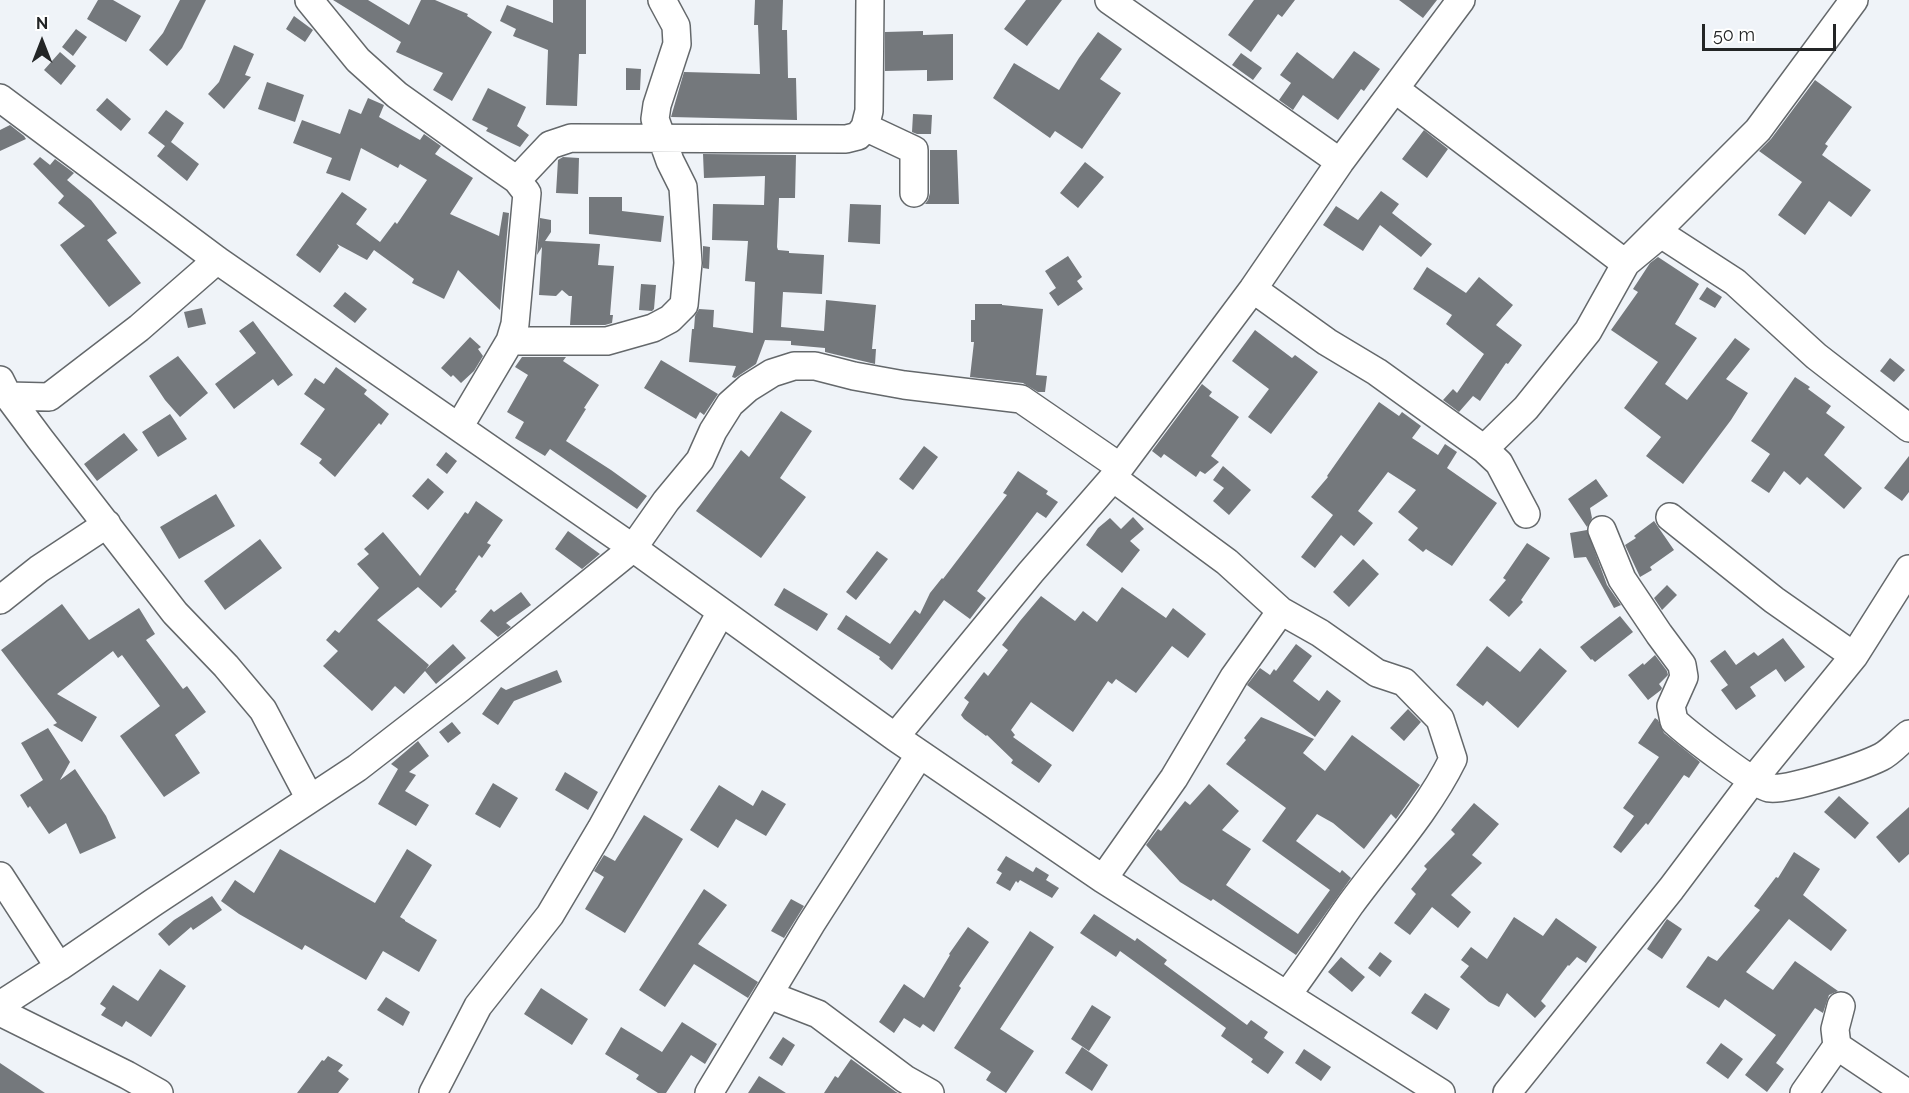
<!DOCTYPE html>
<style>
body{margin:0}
#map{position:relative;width:1909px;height:1093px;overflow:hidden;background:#eff3f8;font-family:Raleway,sans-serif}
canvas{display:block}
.north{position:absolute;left:12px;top:12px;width:60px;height:60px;-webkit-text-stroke:4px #fff;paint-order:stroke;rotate:0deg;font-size:16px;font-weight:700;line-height:24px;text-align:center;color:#232526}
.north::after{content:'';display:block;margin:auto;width:21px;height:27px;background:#232526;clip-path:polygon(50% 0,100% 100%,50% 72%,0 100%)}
.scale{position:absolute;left:1702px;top:24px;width:134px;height:27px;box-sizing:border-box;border:3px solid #232526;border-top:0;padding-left:8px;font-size:18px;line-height:21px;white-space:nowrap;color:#232526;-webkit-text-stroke:4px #fff;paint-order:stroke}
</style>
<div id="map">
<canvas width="1909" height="1093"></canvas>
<div class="north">N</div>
<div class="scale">50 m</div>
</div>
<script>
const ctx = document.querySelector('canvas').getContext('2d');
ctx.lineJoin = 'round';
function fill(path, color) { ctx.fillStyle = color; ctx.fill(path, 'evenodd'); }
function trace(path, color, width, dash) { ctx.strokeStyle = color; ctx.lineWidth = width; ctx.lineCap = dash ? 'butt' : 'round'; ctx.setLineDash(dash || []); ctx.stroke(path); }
fill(new Path2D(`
 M98 0H113L141 16 126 42 87 19Z
 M180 0H206L182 48 167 66 149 50 163 33Z
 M333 0H368L409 25 421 0H435L468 14 467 16 492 32 452 101 433 90 443 73 396 52 401 42Z
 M553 0H586V54H579L577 106 546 105 548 50 513 36 516 29 500 21 507 5 553 23Z
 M755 0H783L782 30H787L788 78H796L797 120 671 117 684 72 760 74 758 25H754Z
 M1026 0H1062L1027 46 1004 29Z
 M1254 0H1295L1282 17 1278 14 1251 52 1228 35Z
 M1399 0H1437L1423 18Z
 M294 16 313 30 305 42 286 29Z
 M76 29 87 37 73 56 62 47Z
 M923 31V35L953 34V80L927 81V70L885 71V32Z
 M1098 32 1122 49 1100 79 1121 93 1082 149 1055 131 1050 138 993 98 1014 63 1059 90 1079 58Z
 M234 45 254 54 245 75 251 77 224 109 208 94 219 82Z
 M1354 51 1380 69 1364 91 1361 89 1338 120 1303 95 1293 110 1279 100 1291 83 1280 75 1297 52 1333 79Z
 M60 52 76 66 61 85 44 70Z
 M1241 53 1262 68 1253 80 1232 65Z
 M626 68 641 69 640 90H626Z
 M1815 80 1852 107 1825 144 1828 146 1822 155 1871 190 1851 217 1829 201 1805 235 1778 215 1802 182 1759 151 1771 139Z
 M267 82 304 95 295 122 258 109Z
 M488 88 526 107 517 126 529 135 520 147 486 131 488 128 472 120Z
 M107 98 131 119 121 131 96 110Z
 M368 98 384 105 379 117 420 140 424 134 441 146 435 154 473 178 450 214 499 236 503 212 509 213 500 310 458 270 444 299 412 283 414 279 374 250 367 260 337 244 339 247 320 273 296 255 342 192 367 209 356 224 380 242 395 222 397 224 427 180 400 164 398 168 361 148 350 181 326 173 332 158 293 143 302 120 340 134 349 109 361 114Z
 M166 110 184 123 171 142 199 164 187 181 157 156 165 146 148 133Z
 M913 114 932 115 931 134H917L912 132Z
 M10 125 24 136 26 139 0 151V130Z
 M1424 130 1448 149 1427 178 1402 159Z
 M930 150H957L959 204H925L928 200 930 193Z
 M703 154 796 155 795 198H779L777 247 778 250 789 251V253L824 255 822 294 783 292 781 327 824 331 826 300 876 305 872 349H876L875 364 825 352V348L791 345V341L765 340 756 364 735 378 732 377 736 366 689 362 692 329H694L695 316 699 309 714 310 713 327 753 333 755 282 745 281 748 241 712 240 713 204 764 205 765 176 704 178Z
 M40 157 50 165 55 159 74 173 67 180 91 200 117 233 107 240 141 283 109 307 60 245 85 226 58 203 64 196 33 164Z
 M563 157 579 158 578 194 556 193 558 160Z
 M1085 162 1104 177 1078 208 1060 193Z
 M1381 191 1399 204 1392 213 1432 244 1421 257 1380 225 1363 251 1323 225 1336 206 1358 220Z
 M589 197H622V211L664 216 661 242 589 234Z
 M850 204 881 205 880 244 848 242Z
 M540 218 551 220V232L545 241 600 244 598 265 614 266 610 315H613L612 323 605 325H570L572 296H569L562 290 556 296 539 295 542 247 537 255Z
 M703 246 710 247 709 269 703 268Z
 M1068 256 1082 277 1077 281 1083 289 1058 306 1049 293 1056 288 1045 271Z
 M1658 257 1699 284 1675 324 1697 338 1665 384 1687 400 1735 338 1750 349 1726 379 1748 393 1731 420 1683 484 1646 456 1661 437 1624 408 1658 362 1611 330 1638 292 1633 289 1650 263Z
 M1427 267 1466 293 1479 277 1513 305 1496 325 1522 345 1508 364 1506 363 1480 401 1473 396 1459 412 1443 400 1453 389 1457 393 1484 354 1446 324 1452 315 1413 289Z
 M641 284 656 285 654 309 652 311 639 310Z
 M1707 287 1722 297 1715 308 1699 299Z
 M345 292 367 309 355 323 333 306Z
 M975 304H1002V305L1043 309 1036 375 1047 376 1045 392H1038L1023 383 970 377 974 342H971V320H975Z
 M202 308 206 324 188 328 184 312Z
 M253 321 293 375 278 386 273 379 234 409 215 384 256 353 239 331Z
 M1255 330 1292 358 1295 355 1318 372 1271 434 1248 417 1269 389 1232 361Z
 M470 337 481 347 478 349 483 356 474 371 461 383 453 375 451 377 441 368Z
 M178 356 208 393 180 417 165 400 149 376Z
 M522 357H566L563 361 599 385 584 408 586 409 566 441 611 470 647 496 637 509 550 449 545 456 515 438 524 422 507 412 528 375 515 367Z
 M1890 358 1905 370 1894 382 1880 371Z
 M661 360 718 394 704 415 700 412 696 419 644 388Z
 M336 367 367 390 364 394 389 414 381 425 379 423 335 477 319 463 322 459 300 444 325 409 304 394 315 378 324 384Z
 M1795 377 1810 387 1808 389 1831 406 1826 413 1845 427 1824 455 1862 488 1844 509 1807 477 1800 485 1784 471 1769 493 1751 481 1770 454 1751 441Z
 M1202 384 1212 392 1209 396 1239 417 1211 456 1219 462 1205 474 1200 471 1196 477 1164 454 1161 458 1152 451Z
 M1379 402 1399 416 1402 412 1421 426 1412 438 1438 455 1445 444 1457 452 1447 468 1497 503 1452 566 1426 549 1423 552 1408 540 1418 528 1398 512 1416 490 1388 472 1358 511 1373 523 1354 546 1341 535 1315 568 1301 557 1333 515 1311 497 1328 477 1327 476Z
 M781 411 812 431 780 478 806 497 761 558 696 511 741 450 749 457Z
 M170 414 187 439 158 457 142 432Z
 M124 433 138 450 97 481 84 464Z
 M924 446 938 457 913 490 899 479Z
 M446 452 457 461 447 474 436 465Z
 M1909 456V492L1902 501 1884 488Z
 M1223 466 1251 490 1229 515 1213 501 1224 488 1213 480Z
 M1018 471 1048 491 1046 494 1058 502 1046 518 1037 512 977 591 986 598 970 619 944 600 892 670 879 659 880 657 837 629 846 615 890 644 915 610 920 614 930 593 942 578 943 579 1007 495 1003 493Z
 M428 478 444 492 428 510 412 496Z
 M1596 479 1608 496 1590 508 1592 518 1587 527 1568 499Z
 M216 494 235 526 179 559 160 527Z
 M476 501 503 520 487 543 491 545 482 558 479 555 455 590 457 591 441 608 418 587 377 620 429 665 426 669 453 644 466 658 436 684 425 671 404 694 395 686 372 711 323 666 338 651 326 640 335 630 339 633 379 588 357 564 369 554 364 549 383 532 420 576 465 512 468 514Z
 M1133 517 1144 529 1130 541 1140 550 1122 573 1086 545 1098 528 1110 518 1121 529Z
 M1654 521 1674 550 1650 567 1652 570 1640 577 1625 545 1636 538 1634 536Z
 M1587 530 1607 585 1621 605 1614 608 1586 557 1574 558 1570 533Z
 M568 531 600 554 582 569 555 549Z
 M260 539 282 568 225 610 204 581Z
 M1527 543 1550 558 1521 600 1523 602 1509 617 1489 600 1506 580 1503 578Z
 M877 551 888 559 856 600 846 592Z
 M1363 559 1379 574 1349 607 1333 592Z
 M1667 585 1677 595 1662 610 1654 598Z
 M1122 587 1166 618 1173 608 1206 634 1188 658 1172 646 1136 693 1116 679 1112 684 1108 681 1073 732 1031 702 1011 730 1015 735 1013 737 1052 765 1039 783 1011 763 1013 760 987 735 986 736 964 719 961 715 969 702 964 698 984 672 988 676 1008 650 1002 645 1020 621 1041 596 1075 621 1083 611 1097 622Z
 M784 588 828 614 817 631 774 605Z
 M521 592 531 605 506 623 511 627 498 637 480 621 491 609 494 612Z
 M62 604 89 640 139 608 155 634 146 640 183 689 187 686 206 712 175 735 200 773 164 797 120 736 160 706 122 655 118 658 113 651 57 694 97 717 82 742 53 725 57 723 1 650Z
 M1620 616 1633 632 1595 662 1592 659 1591 660 1580 647Z
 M1783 638 1805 667 1785 682 1776 669 1750 687 1756 696 1736 710 1721 690 1728 685 1710 661 1725 650 1736 665 1754 652 1758 656Z
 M1296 644 1312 656 1293 681 1319 701 1327 690 1341 701 1315 737 1247 685 1260 668 1270 675 1274 669 1276 671Z
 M1487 646 1520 672 1540 648 1567 671 1518 728 1487 701 1483 706 1456 685Z
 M1655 655 1667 671 1668 675 1659 684 1662 688 1661 690 1648 700 1628 675 1643 663 1644 665Z
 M557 670 562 682 514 701 498 725 482 714 501 687 506 690Z
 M1408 709 1421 722 1404 741 1390 728Z
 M1261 717 1314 739 1303 753 1325 771 1352 735 1420 785 1396 819 1391 814 1364 849 1333 823 1317 814 1296 841 1340 873 1342 870 1351 878 1296 955 1213 899 1211 901 1180 882 1146 845 1158 829 1161 831 1185 801 1190 805 1209 784 1239 811 1222 830 1251 849 1226 885 1298 934 1330 890 1262 841 1286 808 1226 764 1246 740 1244 738Z
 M1655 718 1658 720 1664 733 1700 762 1689 778 1684 775 1648 825 1646 823 1621 853 1613 847 1634 816 1623 808 1659 757 1638 743Z
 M452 722 461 733 448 743 439 732Z
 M48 728 70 762 60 780 75 769 106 816 116 838 80 854 66 823 49 834 30 806 28 808 20 795 43 780 21 743Z
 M418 741 429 756 409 772 416 775 405 791 429 805 416 826 378 804 398 769 391 764Z
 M565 772 598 792 588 810 555 790Z
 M493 783 518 798 500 828 475 814Z
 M719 785 753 806 762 790 786 804 766 836 736 819 718 848 690 830Z
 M1839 796 1869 823 1855 839 1824 812Z
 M1474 803 1499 824 1472 855 1482 863 1451 895 1471 912 1458 928 1432 907 1410 935 1394 923 1416 894 1411 889 1427 869 1424 866 1455 834 1451 830Z
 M1909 807V854L1899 863 1876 837Z
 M644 815 683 839 625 933 585 909 604 877 594 871 604 855 615 861Z
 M280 849 375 903 407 849 432 865 400 917 405 920V921L437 940 419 972 383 951 366 980 305 945 302 950 239 914 221 901 235 880 254 893Z
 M1794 852 1820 869 1803 895 1847 930 1831 951 1789 919 1746 972 1773 990 1795 961 1838 991 1829 995 1823 1013 1815 1008 1776 1063 1784 1069 1767 1092 1745 1075 1776 1035 1725 999 1719 1008 1686 987 1708 956 1717 961 1760 910 1754 906 1776 877 1778 878Z
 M1006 856 1033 872 1036 867 1049 875 1046 880 1059 888 1052 898 1020 880 1018 883 1016 881 1010 891 996 883 1002 873 997 870Z
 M704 889 727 905 698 944 758 982 748 998 694 964 665 1007 639 990Z
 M212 896 222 910 193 930 191 927 169 946 158 934 174 920Z
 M791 899 804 906 784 938 771 931Z
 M1094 914 1135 941 1137 938 1167 960 1164 964 1247 1025 1251 1020 1268 1032 1264 1038 1284 1052 1268 1074 1251 1062 1253 1059 1221 1036 1226 1028 1120 951 1116 957 1080 933Z
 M1514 917 1543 936 1556 918 1597 947 1586 963 1577 957 1569 966 1568 965 1541 1001 1546 1006 1535 1018 1507 993 1499 1007 1489 1002 1460 977 1469 966 1461 960 1471 947 1487 959Z
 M1667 919 1682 929 1662 959 1647 949Z
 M968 927 989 942 959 986 961 988 934 1032 923 1024 920 1028 904 1018 894 1033 879 1022 904 984 924 998 950 955 949 954Z
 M1030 931 1054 947 1000 1029 1034 1051 1006 1093 986 1080 991 1072 954 1048Z
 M1380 952 1392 961 1380 977 1368 968Z
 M1341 957 1365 977 1352 992 1328 972Z
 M160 969 186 986 151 1037 126 1021 122 1027 101 1015 106 1008 100 1004 113 985 138 1001Z
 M541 988 588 1019 572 1045 524 1014Z
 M1425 993 1450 1009 1437 1030 1411 1013Z
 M386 997 410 1012 403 1026 377 1010Z
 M1092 1005 1111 1017 1089 1051 1071 1039Z
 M682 1022 717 1044 705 1064 691 1055 666 1093H658L636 1079 639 1075 605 1054 621 1027 662 1052Z
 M783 1037 795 1045 782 1066 769 1058Z
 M1721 1043 1743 1059 1728 1079 1706 1063Z
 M1082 1047 1108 1065 1092 1091 1065 1073Z
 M1304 1049 1331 1067 1321 1081 1295 1063Z
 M328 1056 343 1065 338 1071 349 1079 338 1093H297L322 1060 324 1061Z
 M851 1059 896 1092 898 1093H824L835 1076 838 1078Z
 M0 1063 45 1093H0Z
 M759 1076 786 1093H748Z`), '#74787c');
const minor = new Path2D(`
 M309 0 358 60 397 95 481 155 517 180 527 193 515 324 510 341 459 427
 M1109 0 1340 162
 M1395 89 1625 263 1758 130 1854 0
 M0 98 217 260 633 548 895 737 1103 879 1441 1093
 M865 127 914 150V193
 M517 180 550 145 571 138 846 139 858 136 865 127 869 111 870 0
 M1253 289 1327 342 1377 372 1484 449 1499 463 1526 514
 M510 341H607L653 328 670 319 684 305 688 263 683 187 670 161 655 119 657 105 677 44 676 26 662 0
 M0 380 8 396 40 439 175 613 226 666 263 710 310 799
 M8 396 49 397 139 328 217 260
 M1484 449 1526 408 1588 331 1626 263 1661 234 1735 282 1816 356 1909 428
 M1670 517 1774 600 1854 656
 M1602 530 1622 579 1659 634 1682 665 1684 677 1671 706 1674 721C1688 734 1754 785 1769 788 1788 791 1861 767 1881 757 1891 752 1900 741 1909 734
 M0 600 39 569 107 524
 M1281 611 1320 633 1377 673 1404 682 1440 719 1453 759C1427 812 1385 857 1350 905 1329 935 1309 966 1287 995
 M895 737 1031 572 1113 478 1120 467 1253 289 1340 162 1461 0
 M0 876 59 967
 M1103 879 1174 778 1234 677 1281 611 1227 562 1113 478
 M769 995 818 1014 905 1079 930 1093
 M0 1005 59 967 154 902 357 768 459 689 633 548 666 501 700 460 713 431 730 404 748 388 772 373 794 366H815L854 376 904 385 1021 399 1120 467
 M0 1012 127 1075 159 1093
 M1837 1046 1907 1093
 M433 1093 478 1006 550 915 601 829 721 612
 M709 1093 811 924 920 754
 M1507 1093 1671 889 1753 780 1854 656 1909 569
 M1804 1093 1837 1046 1835 1029 1841 1006`);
trace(minor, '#64686b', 30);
trace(minor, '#fff', 27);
</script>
